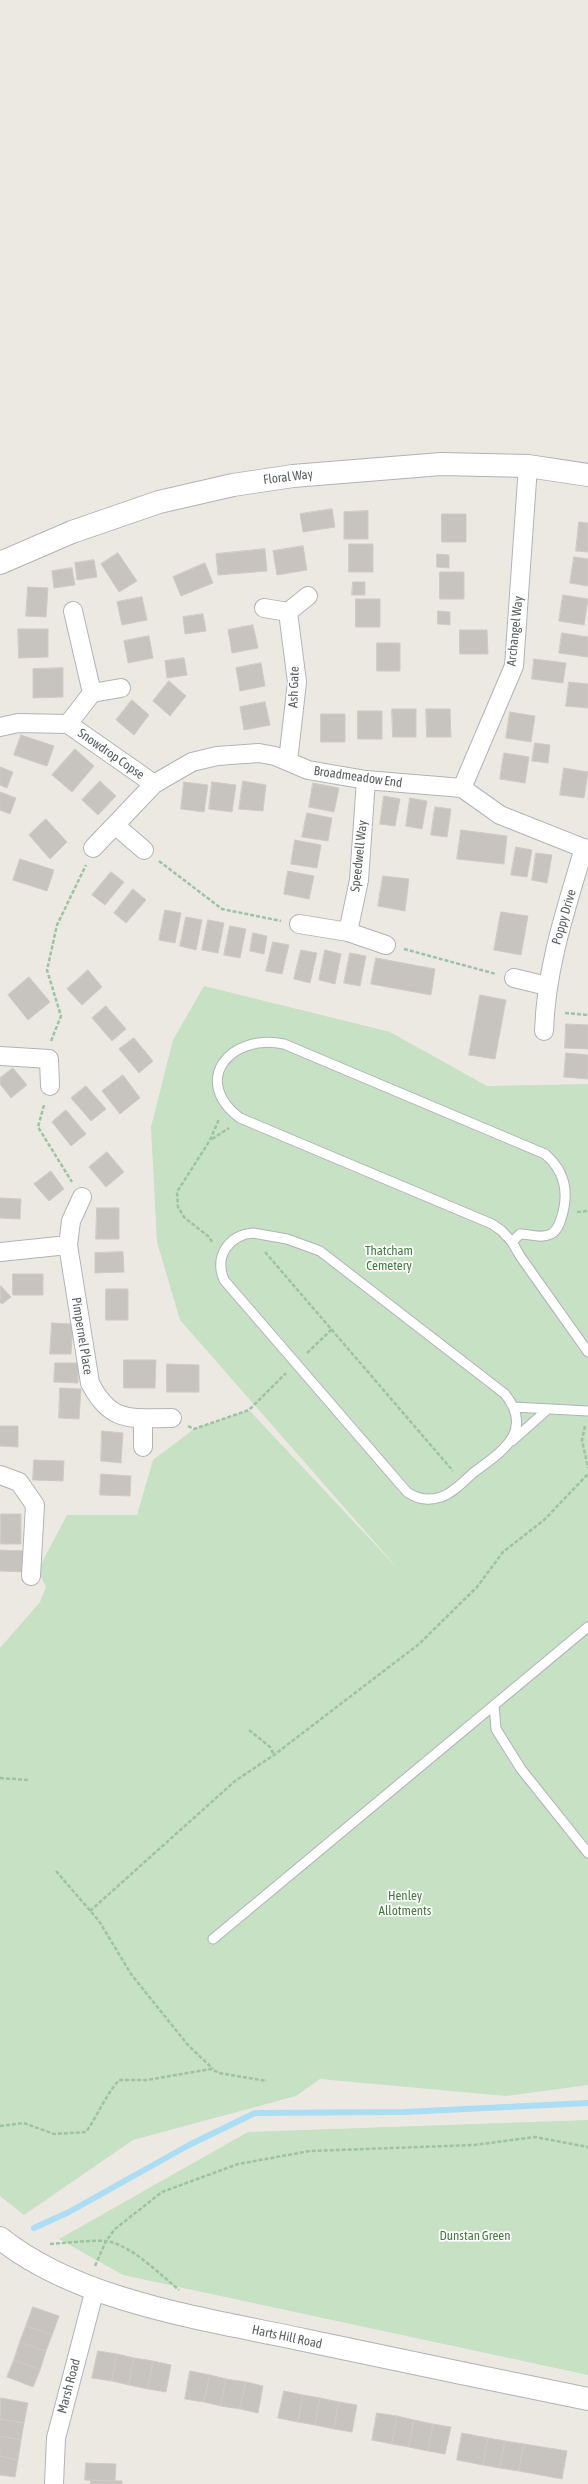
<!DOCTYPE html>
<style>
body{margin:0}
canvas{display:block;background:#ece9e3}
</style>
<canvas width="588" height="2484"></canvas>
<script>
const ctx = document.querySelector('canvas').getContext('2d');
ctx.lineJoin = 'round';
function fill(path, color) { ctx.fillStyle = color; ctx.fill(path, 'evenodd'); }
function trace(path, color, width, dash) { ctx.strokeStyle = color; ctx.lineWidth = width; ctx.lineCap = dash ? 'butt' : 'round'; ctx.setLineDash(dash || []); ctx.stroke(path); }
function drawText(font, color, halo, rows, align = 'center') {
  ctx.font = font + ' "Asap Condensed",sans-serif'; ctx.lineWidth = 3.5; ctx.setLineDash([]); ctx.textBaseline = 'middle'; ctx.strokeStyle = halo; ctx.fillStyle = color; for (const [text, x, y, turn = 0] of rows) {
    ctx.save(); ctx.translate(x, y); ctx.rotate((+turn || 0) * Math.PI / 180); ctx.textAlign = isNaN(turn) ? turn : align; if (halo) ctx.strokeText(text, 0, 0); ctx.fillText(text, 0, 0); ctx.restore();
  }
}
fill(new Path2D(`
 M204 986 390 1032 487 1086 588 1084V2085L506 2096 320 2079 296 2096 133 2140 24 2215 0 2196V1648L40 1602 46 1587 38 1570 67 1515H137L153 1460 194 1429 249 1410 400 1571 180 1320 157 1242 151 1127 173 1040Z
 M588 2120V2375L123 2275 59 2239 248 2132Z`), '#c6e1c3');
trace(new Path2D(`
 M34 2228 69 2212 189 2145 255 2113 405 2112 588 2103`), '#abddf4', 6);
const building = new Path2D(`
 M332 509 335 527 303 532 300 514Z
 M368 511V539H344V512Z
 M442 514H466V542H442Z
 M579 522 588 523V552L576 551Z
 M349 544H373V572H349Z
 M303 546 307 570 277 575 273 551Z
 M265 549 267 571 218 575 216 554Z
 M118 553 137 581 119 592 101 564Z
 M437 554 449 555V568L437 567Z
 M574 557 588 559V586L570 583Z
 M94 560 97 577 77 580 75 563Z
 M205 563 213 583 181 596 173 577Z
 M72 568 75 585 54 588 52 571Z
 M440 572H464V599H440Z
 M353 582H365V595H352Z
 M28 587 48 588 46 617 26 616Z
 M563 595 588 599 584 625 559 621Z
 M142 597 147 620 122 625 117 602Z
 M356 599H380V627H356Z
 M438 611 450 612V625L438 624Z
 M203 614 206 631 185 634 183 617Z
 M253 625 258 648 232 653 228 630Z
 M18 629H48V657L19 658Z
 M460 630H487L488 654H460Z
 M562 633 588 637V657L559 653Z
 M149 636 153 658 128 663 124 641Z
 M377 643H400V671H377Z
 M184 658 187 675 167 678 165 661Z
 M534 659 566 663 563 683 532 679Z
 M261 663 265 686 240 691 236 668Z
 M63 668V697L33 698V669Z
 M169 681 186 696 170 716 153 701Z
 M569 682 588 684V708L566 706Z
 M132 700 149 715 134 735 116 720Z
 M265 702 270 725 244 730 240 707Z
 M392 709H416V737H393Z
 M426 709H450L451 737H427Z
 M358 711H382V739H358Z
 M510 712 535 716 531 742 506 738Z
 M321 714H345V742H321Z
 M21 735 54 746 47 766 14 755Z
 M535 743 550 745 548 763 532 761Z
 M75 749 94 766 72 792 52 775Z
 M504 753 529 757 525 783 500 779Z
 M0 767 13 772 7 788 0 785Z
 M564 768 588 772 584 798 560 795Z
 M100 781 116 796 98 815 82 800Z
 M243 781 266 785 263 811 239 809Z
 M184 782 208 785 204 812 181 809Z
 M212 782 236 785 232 812 209 809Z
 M313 783 339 788 334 812 309 807Z
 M0 792 16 798 10 814 0 810Z
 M384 796 400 799 395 826 380 824Z
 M410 798 427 801 422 829 406 826Z
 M435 807 451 809 447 837 431 835Z
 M307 813 332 818 328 841 302 837Z
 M46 819 67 842 50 859 29 835Z
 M461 830 507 836 504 864 457 859Z
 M295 840 321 845 317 868 291 864Z
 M516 847 532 850 527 877 511 875Z
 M536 853 552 855 547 883 532 880Z
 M20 859 54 870 47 891 13 880Z
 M288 871 314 876 309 899 284 894Z
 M111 872 124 882 105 905 92 895Z
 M383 876 409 879 405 911 378 906Z
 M133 889 146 900 126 923 114 913Z
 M165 910 181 913 175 943 159 940Z
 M501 912 528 916 521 955 494 950Z
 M186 917 202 920 196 950 180 946Z
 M208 920 224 923 218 953 202 950Z
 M230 926 246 929 240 958 224 955Z
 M253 933 267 936 264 954 250 951Z
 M273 942 289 945 282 974 266 971Z
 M301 950 317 953 310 983 294 979Z
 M325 950 341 954 335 984 319 980Z
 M350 953 366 956 360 986 344 983Z
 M376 958 435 969 431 995 371 984Z
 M88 970 102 987 82 1005 67 989Z
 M29 977 50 1002 28 1020 8 995Z
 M480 995 506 1000 495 1059 469 1055Z
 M106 1006 126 1029 112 1041 92 1018Z
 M566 1024 588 1025V1049L565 1048Z
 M134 1038 153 1061 139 1073 119 1049Z
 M566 1053 588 1055V1079L564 1077Z
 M13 1068 27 1085 11 1098 0 1084V1078Z
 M123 1075 140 1098 120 1114 102 1091Z
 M86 1086 106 1109 91 1121 71 1098Z
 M66 1110 86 1134 71 1146 52 1122Z
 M107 1152 124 1172 106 1187 89 1167Z
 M51 1171 64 1189 49 1201 34 1184Z
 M0 1198 21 1199 20 1219 0 1218Z
 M97 1208H119V1239H96Z
 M123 1252 124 1272 95 1273V1253Z
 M13 1274H43V1295H13Z
 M1 1286 11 1297 2 1304 0 1302Z
 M106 1289H128V1320H106Z
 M52 1323 73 1324 71 1354H50Z
 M124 1360H156L155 1388H124Z
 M55 1363H78V1383L54 1382Z
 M167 1364 199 1365V1392H167Z
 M60 1388 81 1389 79 1419 59 1418Z
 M0 1426H18V1447L0 1446Z
 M102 1431 123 1433 121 1463 101 1461Z
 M34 1460 64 1461 63 1481 33 1480Z
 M101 1474 131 1476 130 1496 100 1495Z
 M1 1514H21V1544H1Z
 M0 1550 25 1551 24 1572 0 1571Z
 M33 2307 59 2316 52 2335 26 2326Z
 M26 2326 52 2335 46 2351 20 2342Z
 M20 2342 46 2351 40 2370 14 2360Z
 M98 2351 117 2354 112 2381 92 2378Z
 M117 2354 134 2358 129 2385 112 2381Z
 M134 2358 153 2361 148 2389 129 2385Z
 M14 2360 40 2370 33 2387 7 2377Z
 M153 2361 171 2365 166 2392 148 2389Z
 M190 2371 210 2375 204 2402 185 2399Z
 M210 2375 226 2379 221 2406 204 2402Z
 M226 2379 246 2382 240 2409 221 2406Z
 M246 2382 263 2386 258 2413 240 2409Z
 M284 2391 303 2395 298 2422 278 2418Z
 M303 2395 320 2398 315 2425 298 2422Z
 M1 2398 28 2403 24 2423 0 2419Z
 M320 2398 339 2402 334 2429 315 2425Z
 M339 2402 357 2405 352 2432 334 2429Z
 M377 2413 397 2416 392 2444 372 2440Z
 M397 2416 414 2420 409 2447 392 2444Z
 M0 2419 24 2423 21 2440 0 2436Z
 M414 2420 433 2424 428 2451 409 2447Z
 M433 2424 451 2427 445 2454 428 2451Z
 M462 2433 488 2438 483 2465 457 2460Z
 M0 2436 21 2440 18 2460 0 2456Z
 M488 2438 505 2441 500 2468 483 2465Z
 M505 2441 524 2444 519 2471 500 2468Z
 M524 2444 567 2451 562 2479 519 2471Z
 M0 2456 18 2460 15 2477 0 2475Z
 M86 2463 116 2464 115 2481 85 2480Z
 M91 2480 122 2481V2484H91Z`);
fill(building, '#c7c4c0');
trace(building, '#d0cac2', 1);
const lane = new Path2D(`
 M253 1233 287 1239 320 1251 505 1394C535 1432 501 1452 473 1473 464 1481 453 1493 441 1497 429 1501 417 1499 407 1492L224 1280C214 1256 229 1235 253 1233Z
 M512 1242 502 1231 492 1224 240 1118C191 1081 229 1033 284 1044L545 1154C566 1172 569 1195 561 1219 559 1225 557 1231 551 1234 540 1239 531 1234 520 1234L512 1242 520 1256 588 1352
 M513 1407 588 1411
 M512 1441 548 1409
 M494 1705 496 1729 521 1769 588 1853
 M213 1939 588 1627`);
const street = new Path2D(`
 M264 608 288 612 308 596
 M73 611 92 693 121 688
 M68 724 92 693
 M0 727 18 723 68 724 154 784
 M288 761 297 682 288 612
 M462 788 514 666 528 466
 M115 825 144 850
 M93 848 154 784 192 762 217 756 259 753 275 756 308 770 366 780 462 788 500 815 588 850
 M299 924 348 932 386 945
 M348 932 359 880 366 780
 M514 978 547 986
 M544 1031C546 967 566 909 584 848
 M0 1056 49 1059 50 1086
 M82 1197 71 1221 68 1245 90 1383C111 1424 131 1418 172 1418
 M0 1252 68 1245
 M143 1447V1418
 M0 1475 19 1482 35 1505 31 1576
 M54 2484 56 2438 95 2289`);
const secondary = new Path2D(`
 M0 563 72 532 159 502 233 485 293 476 441 464 528 466 588 475
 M0 2238C80 2302 206 2319 304 2340 399 2360 493 2380 588 2399`);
trace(lane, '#b0b4b7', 11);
trace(street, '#b0b4b7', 20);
trace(secondary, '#b0b3b6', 24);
trace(new Path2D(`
 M159 861 222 909 281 921
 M404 949 496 974
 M565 1013 588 1015
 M51 1041 61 1016 47 970 57 925 86 865
 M44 1105 38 1127 72 1182
 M212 1139 229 1128
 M577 1212 588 1211
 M212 1242 209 1237 184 1217 178 1207 177 1192 210 1140 219 1119
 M265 1252 453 1471
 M307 1353 332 1329
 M188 1426 194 1429 249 1410 286 1373
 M585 1426 582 1440 588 1468
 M249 1730 270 1747 274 1755
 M0 1778 29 1780
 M56 1871 99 1921 131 1974 187 2044 213 2069
 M90 1911 235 1781 274 1755 419 1644 477 1587 503 1552 544 1520 588 1474
 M0 2126 24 2123 54 2134 86 2132C98 2115 105 2096 119 2080H147L211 2069 219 2073 267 2081
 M50 2244C68 2243 87 2240 105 2241 129 2243 161 2275 179 2290
 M95 2266 106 2241 115 2229 162 2192 238 2164 310 2151 474 2145 535 2137 588 2147`), '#9ec3a4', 2.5, [4, 2]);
trace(lane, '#fff', 9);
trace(street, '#fff', 18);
trace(secondary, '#fff', 22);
drawText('13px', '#5b5f62', '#fff', [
 ["Floral Way",288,477,-7],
 ["Archangel Way",515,631,-84],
 ["Ash Gate",294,687,-88],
 ["Snowdrop Copse",111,754,35],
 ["Broadmeadow End",358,777,8],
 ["Speedwell Way",359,856,-84],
 ["Poppy Drive",564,917,-74],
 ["Pimpernel Place",82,1336,81],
 ["Harts Hill Road",287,2337,12],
 ["Marsh Road",69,2386,-75]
]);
drawText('13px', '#447d3f', '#fff', [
 ["Thatcham",389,1251],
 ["Cemetery",389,1266],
 ["Henley",405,1896],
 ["Allotments",405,1911],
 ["Dunstan Green",475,2236]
]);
</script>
